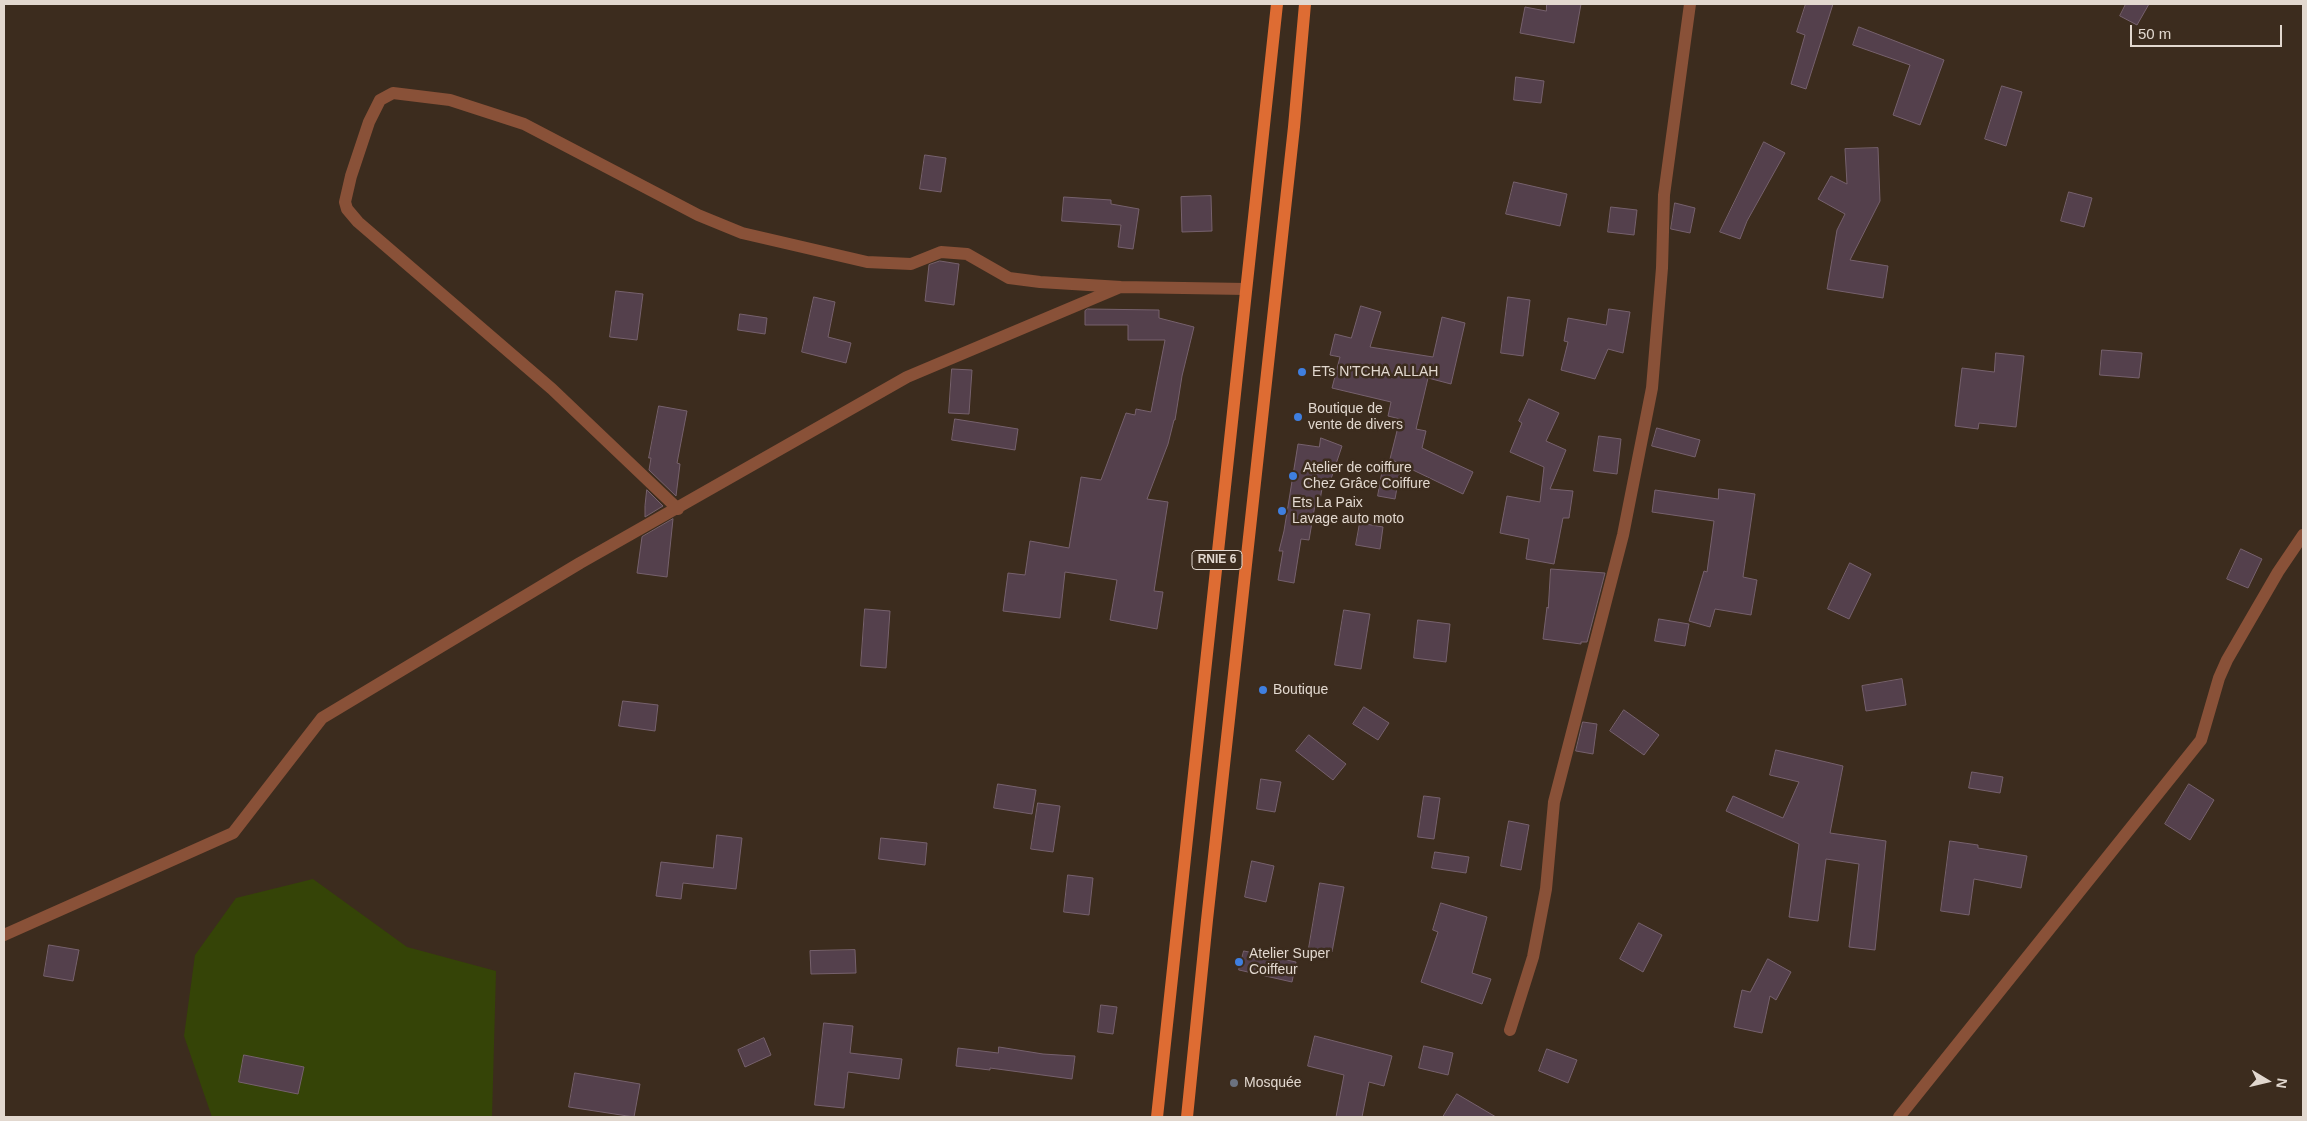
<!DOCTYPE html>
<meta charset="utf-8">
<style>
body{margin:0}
#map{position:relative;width:2307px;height:1121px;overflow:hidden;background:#3c2c1e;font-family:Arial,sans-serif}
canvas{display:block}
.frame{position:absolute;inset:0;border:5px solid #e2d8cf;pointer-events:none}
.north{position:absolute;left:2242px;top:1056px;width:50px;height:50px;-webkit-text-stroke:4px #3c2c1e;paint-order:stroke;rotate:99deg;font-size:14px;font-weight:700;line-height:20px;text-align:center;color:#e2d8cf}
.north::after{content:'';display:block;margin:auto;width:18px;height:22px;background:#e2d8cf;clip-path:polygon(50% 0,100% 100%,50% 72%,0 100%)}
.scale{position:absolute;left:2130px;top:25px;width:152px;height:22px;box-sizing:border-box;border:2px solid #e2d8cf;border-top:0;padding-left:6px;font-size:15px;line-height:18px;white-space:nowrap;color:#e2d8cf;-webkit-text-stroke:4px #3c2c1e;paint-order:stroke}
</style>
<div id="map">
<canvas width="2307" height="1121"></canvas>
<div class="frame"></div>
<div class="north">N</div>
<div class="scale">50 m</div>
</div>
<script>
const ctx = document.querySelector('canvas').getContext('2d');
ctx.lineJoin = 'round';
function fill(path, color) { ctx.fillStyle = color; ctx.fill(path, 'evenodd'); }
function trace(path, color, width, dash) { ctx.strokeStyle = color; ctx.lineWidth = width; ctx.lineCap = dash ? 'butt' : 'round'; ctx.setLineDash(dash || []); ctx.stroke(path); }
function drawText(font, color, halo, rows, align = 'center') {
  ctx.font = font + ' Arial,sans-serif'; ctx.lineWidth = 5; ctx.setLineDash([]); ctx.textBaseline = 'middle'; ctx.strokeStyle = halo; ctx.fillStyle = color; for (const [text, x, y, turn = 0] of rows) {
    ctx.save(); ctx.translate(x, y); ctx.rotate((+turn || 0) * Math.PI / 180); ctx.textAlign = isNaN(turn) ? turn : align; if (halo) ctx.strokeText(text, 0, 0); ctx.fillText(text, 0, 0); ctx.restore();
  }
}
fill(new Path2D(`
 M313 879 407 947 496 971 492 1117H212L184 1036 195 955 236 898Z`), '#354407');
const building = new Path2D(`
 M1547 4H1581L1574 43 1520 33 1525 7 1546 11Z
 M1806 4H1833L1806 89 1791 84 1805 35 1797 32Z
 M2126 4H2149L2137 25 2120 16Z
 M1859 27 1944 60 1920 125 1893 115 1910 65 1853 45Z
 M1516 77 1544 81 1541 103 1514 100Z
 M2002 86 2022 92 2006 146 1985 139Z
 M1764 142 1785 153 1747 221 1740 239 1720 232Z
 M1878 148 1880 201 1850 260 1888 266 1883 298 1827 289 1837 230 1845 214 1818 199 1831 176 1847 184 1845 149Z
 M925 155 946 158 941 192 920 189Z
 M1514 182 1567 194 1560 226 1506 214Z
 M2069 192 2092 198 2084 227 2061 221Z
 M1211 196 1212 231 1182 232 1181 197Z
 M1064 197 1111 200V204L1139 209 1133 249 1118 247 1121 225 1062 221Z
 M1675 203 1695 208 1690 233 1671 229Z
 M1611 207 1637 210 1634 235 1608 232Z
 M940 261 959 264 954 305 925 301 929 265Z
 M616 291 643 294 637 340 610 337Z
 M814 297 835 302 828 337 851 343 846 363 802 352Z
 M1508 297 1530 300 1523 356 1501 353Z
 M1361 306 1381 312 1370 347 1433 357 1442 317 1465 323 1451 384 1428 378 1416 429 1426 431 1422 448 1473 472 1463 494 1390 459 1400 419 1388 416 1391 402 1332 388 1340 357 1330 355 1335 334 1351 338Z
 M1088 309 1159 310V318L1194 327 1182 376 1175 420H1174L1168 444 1147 499 1168 502 1154 591 1163 592 1157 629 1110 620 1117 580 1065 572 1060 618 1003 611 1008 573 1025 575 1030 541 1069 548 1081 477 1101 480 1126 413 1135 415 1136 409 1151 412 1165 340H1128V325H1085V311Z
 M1609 309 1630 312 1623 353 1608 349 1595 379 1561 370 1568 342 1564 341 1568 318 1606 325Z
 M740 314 767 318 765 334 738 330Z
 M2102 350 2142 353 2139 378 2100 375Z
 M1996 353 2024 356 2016 427 1979 423 1978 429 1955 426 1962 368 1994 372Z
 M952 369 972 370 969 414 949 413Z
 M1529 399 1559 413 1546 441 1566 450 1550 489 1573 491 1569 518H1563L1554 564 1526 559 1529 539 1500 533 1507 496 1540 502 1544 467 1510 452 1522 423 1519 421Z
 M659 406 687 411 677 463 680 464 676 496 649 470 651 458H649Z
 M955 419 1018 429 1015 450 952 440Z
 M1657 428 1700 440 1695 457 1652 446Z
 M1599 436 1621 439 1617 474 1594 471Z
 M1321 438 1342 446 1329 485 1323 483 1320 500 1316 499 1309 540 1301 539 1294 583 1278 580 1283 551H1279L1284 531 1298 444 1319 447Z
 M1383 468 1400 471 1395 499 1378 496Z
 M1719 489 1755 494 1743 577 1757 580 1751 615 1715 609 1710 627 1689 621 1704 571 1707 572 1714 521 1652 512 1655 490 1718 499Z
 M647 490 663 506 645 517V506Z
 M673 519 667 577 637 573 642 537Z
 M1360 523 1383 527 1380 549 1356 545Z
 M2241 549 2262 559 2248 588 2227 579Z
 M1850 563 1871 574 1849 619 1828 609Z
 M1551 569 1605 573 1587 642H1581V644L1543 639 1547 607 1548 608Z
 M865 609 890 611 886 668 861 666Z
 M1344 610 1370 614 1361 669 1335 665Z
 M1659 619 1689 624 1685 646 1655 641Z
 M1418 620 1450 624 1446 662 1414 658Z
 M1902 679 1906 705 1866 711 1862 686Z
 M623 701 658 705 655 731 619 726Z
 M1364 707 1389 723 1378 740 1353 724Z
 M1624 710 1659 735 1644 755 1610 731Z
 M1583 722 1597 724 1593 754 1576 751Z
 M1309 735 1346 764 1333 780 1296 751Z
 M1776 750 1843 766 1830 833 1886 841 1875 950 1849 947 1859 864 1826 859 1818 921 1789 917 1799 844 1726 811 1733 796 1783 818 1799 782 1770 775Z
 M1972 772 2003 777 2000 793 1969 788Z
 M1261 779 1281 782 1275 812 1257 809Z
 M998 784 1036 790 1032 814 994 808Z
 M2189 784 2214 800 2190 840 2165 824Z
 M1424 796 1440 798 1434 839 1418 837Z
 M1038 803 1060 806 1053 852 1031 849Z
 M1509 821 1529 825 1521 870 1501 866Z
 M717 835 742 838 736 889 683 883 681 899 656 896 661 862 713 868Z
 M881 838 927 843 925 865 879 859Z
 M1950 841 1978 845V848L2027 856 2021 888 1974 879 1969 915 1941 911Z
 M1435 852 1469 857 1466 873 1432 868Z
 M1252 861 1274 866 1266 902 1245 897Z
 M1068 875 1093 878 1089 915 1064 912Z
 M1320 883 1344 887 1332 952 1309 948Z
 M1441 903 1487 917 1472 973 1491 979 1482 1004 1421 982 1438 932 1433 930Z
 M1639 923 1662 935 1643 972 1620 959Z
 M49 945 79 950 73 981 44 976Z
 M855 950 856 973 811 974 810 951Z
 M1244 951 1296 962 1292 982 1239 970Z
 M1768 959 1791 972 1776 1000 1770 996 1762 1033 1734 1027 1742 990 1750 992Z
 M1101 1005 1117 1007 1113 1034 1098 1032Z
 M824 1023 853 1026 850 1053 902 1059 899 1079 848 1072 844 1108 815 1105Z
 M1315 1036 1392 1056 1384 1086 1369 1082 1362 1117H1336L1344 1075 1308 1066Z
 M764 1038 771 1055 745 1067 738 1050Z
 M1424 1046 1453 1053 1448 1075 1419 1068Z
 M999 1047 1043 1054 1075 1056 1072 1079 990 1068V1070L956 1066 958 1048 998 1053Z
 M1547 1049 1577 1060 1568 1083 1539 1071Z
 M244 1055 304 1067 298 1094 239 1082Z
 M575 1073 640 1084 634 1117 569 1107Z
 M1457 1094 1496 1117H1443Z`);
fill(building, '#54404c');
trace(building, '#76616d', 1);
trace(new Path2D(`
 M678 509 552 389 358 222 347 209 345 202 351 176 369 122 380 100 393 93 450 100 524 124 698 215 742 233 867 262 911 264 941 252 967 254 1009 278 1040 282 1121 287 1246 289
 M4 935 233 833 322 718 580 563 907 377 1118 288
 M1510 1030 1533 957 1546 889 1554 802 1623 535 1652 388 1662 268 1664 195 1690 4
 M1899 1117 2201 740 2219 678 2227 660 2278 572 2303 535`), '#895138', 12);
trace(new Path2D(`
 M1157 1117 1277 4
 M1187 1117 1207 920 1294 127 1305 4`), '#de6c33', 12);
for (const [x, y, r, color] of [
 [1302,372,5,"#3f7fe0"],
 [1298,417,5,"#3f7fe0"],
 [1293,476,5,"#3f7fe0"],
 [1282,511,5,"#3f7fe0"],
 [1263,690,5,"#3f7fe0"],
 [1239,962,5,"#3f7fe0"],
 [1234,1083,5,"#6b7280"]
]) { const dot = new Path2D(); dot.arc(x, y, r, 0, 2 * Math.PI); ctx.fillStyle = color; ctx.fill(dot); trace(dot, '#3c2c1e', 2); }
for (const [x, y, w] of [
 [1217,560,50]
]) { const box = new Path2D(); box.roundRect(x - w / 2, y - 9.5, w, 19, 4); ctx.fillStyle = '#3c2c1e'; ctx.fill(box); trace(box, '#e2d8cf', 1); }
drawText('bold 12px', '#e2d8cf', null, [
 ["RNIE 6",1217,560]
]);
drawText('14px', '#e2d8cf', '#3c2c1e', [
 ["ETs N'TCHA ALLAH",1312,372],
 ["Boutique de",1308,409],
 ["vente de divers",1308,425],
 ["Atelier de coiffure",1303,468],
 ["Chez Grâce Coiffure",1303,484],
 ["Ets La Paix",1292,503],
 ["Lavage auto moto",1292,519],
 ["Boutique",1273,690],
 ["Atelier Super",1249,954],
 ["Coiffeur",1249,970],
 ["Mosquée",1244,1083]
], 'left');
</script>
